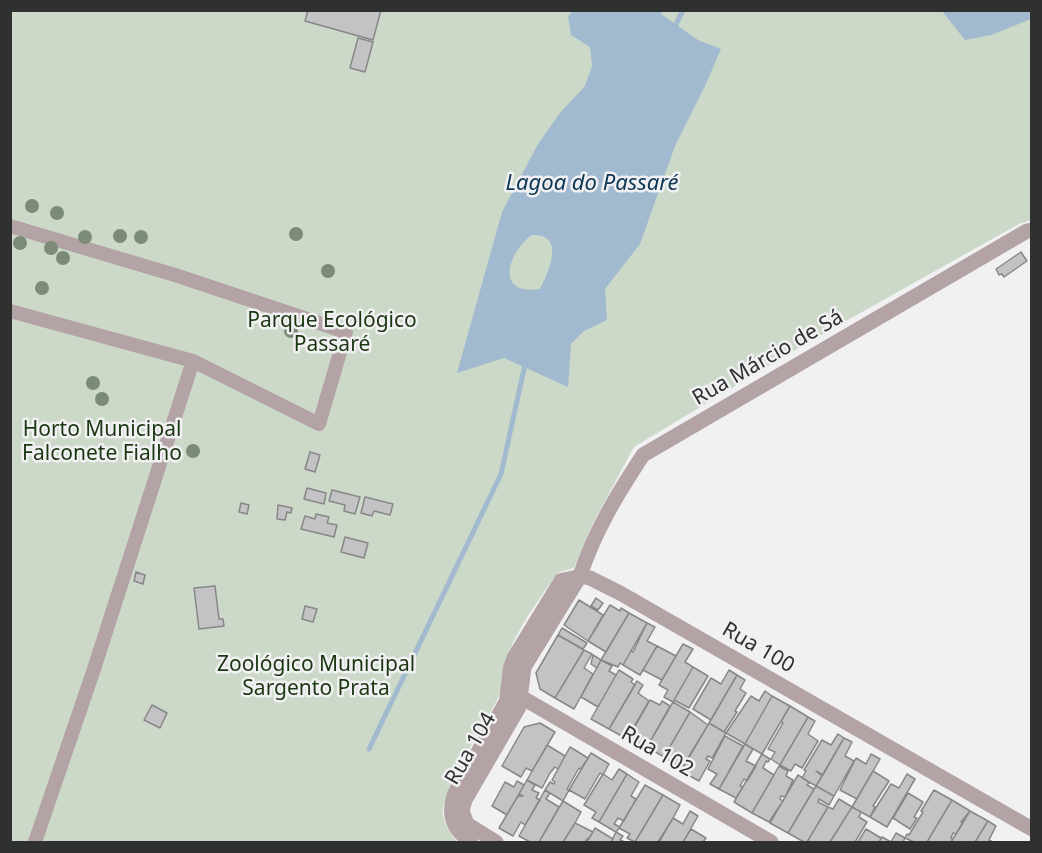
<!DOCTYPE html>
<meta charset="utf-8">
<style>
body{margin:0}
#map{position:relative;width:1042px;height:853px;overflow:hidden;background:#f1f1f3;font-family:"Noto Sans",sans-serif}
canvas{display:block}
.frame{position:absolute;inset:0;border:12px solid #2f3030;pointer-events:none}
</style>
<div id="map">
<canvas width="1042" height="853"></canvas>
<div class="frame"></div>
</div>
<script>
const ctx = document.querySelector('canvas').getContext('2d');
ctx.lineJoin = 'round';
function fill(path, color) { ctx.fillStyle = color; ctx.fill(path, 'evenodd'); }
function trace(path, color, width, dash) { ctx.strokeStyle = color; ctx.lineWidth = width; ctx.lineCap = dash ? 'butt' : 'round'; ctx.setLineDash(dash || []); ctx.stroke(path); }
function drawText(font, color, halo, rows, align = 'center') {
  ctx.font = font + ' "Noto Sans",sans-serif'; ctx.lineWidth = 5; ctx.setLineDash([]); ctx.textBaseline = 'middle'; ctx.strokeStyle = halo; ctx.fillStyle = color; for (const [text, x, y, turn = 0] of rows) {
    ctx.save(); ctx.translate(x, y); ctx.rotate((+turn || 0) * Math.PI / 180); ctx.textAlign = isNaN(turn) ? turn : align; if (halo) ctx.strokeText(text, 0, 0); ctx.fillText(text, 0, 0); ctx.restore();
  }
}
fill(new Path2D(`
 M10 11H1031V220L1019 224 805 344 634 447 592 525 574 568 559 572 553 579C537 602 519 627 508 654 502 668 504 685 498 698 486 723 441 790 443 814 444 825 451 834 457 842H11Z`), '#ccd9c8');
fill(new Path2D(`
 M573 10 663 11 661 14 698 40 721 49 705 86 675 146 640 244 605 289 607 320 584 331 571 344 568 387 504 358 457 373 502 212 538 144 560 113 585 86 592 66 590 47 571 35 568 17ZM532 235C566 234 549 271 540 289 495 296 507 253 532 235Z
 M942 11H1031V19L991 35 965 40Z`), '#a2bad0');
trace(new Path2D(`
 M673 31 683 10
 M369 749 501 474 526 360`), '#a2bad0', 5);
const building = new Path2D(`
 M308 10H381L373 40 305 21Z
 M358 38 373 42 365 72 350 68Z
 M1021 252 1027 261 1004 277 1002 274 999 275 996 269Z
 M310 452 320 455 315 472 305 469Z
 M307 488 326 493 324 504 304 499Z
 M332 490 360 497 355 514 344 511 345 505 329 501Z
 M365 497 393 504 390 515 374 511 372 516 361 513Z
 M241 503 249 505 247 514 239 512Z
 M278 505 292 508 291 513 287 512 285 520 277 519Z
 M316 514 329 517 327 523 337 525 334 537 301 529 305 516 315 519Z
 M345 537 368 543 364 558 341 552Z
 M136 572 145 575 143 584 134 581Z
 M215 586 219 619H223L224 626 199 629 194 588Z
 M596 598 603 603 598 610 591 606Z
 M579 600 603 615 588 641 564 625Z
 M610 605 620 611 621 608 629 613 606 652 588 641Z
 M305 606 317 609 313 622 302 619Z
 M629 613 647 623 623 665 620 663 618 667 601 660Z
 M647 623 655 627 647 641 657 646 640 675 623 665 631 651 633 652Z
 M562 628 587 643 583 649 558 635Z
 M558 635 584 650 555 698 540 689 536 673Z
 M683 644 693 649 685 662 693 667 673 702 664 697 668 690 659 685Z
 M657 646 676 656 662 680 643 670Z
 M584 650 592 654 584 668 593 674 574 709 555 698Z
 M593 655 601 660 597 668 591 664Z
 M601 660 612 666 609 671 616 675 598 707 581 697Z
 M693 667 708 676 689 708 674 700Z
 M619 670 633 679 631 682 635 685 609 729 591 719Z
 M729 670 737 675 711 720 693 709 711 678 721 684Z
 M737 675 745 680 740 689 746 693 735 711 737 712 724 732 709 723Z
 M637 681 643 685 638 693 649 701 627 739 609 729Z
 M765 691 772 696 745 744 726 733 751 696 759 701Z
 M772 696 790 706 762 754 745 744Z
 M650 700 660 705 662 701 670 706 647 747 629 737Z
 M673 702 690 712 664 757 647 747Z
 M152 705 167 713 160 728 144 720Z
 M790 706 808 717 780 765 771 759 775 752 768 749 783 723 781 722Z
 M690 712 708 725 682 768 664 757Z
 M808 717 815 721 808 734 818 741 802 768 795 764 791 771 780 765Z
 M540 723 555 732 532 771 526 768 521 777 502 766 524 727Z
 M709 723 726 733 712 758 708 756 706 759 710 761 699 781 681 771Z
 M838 734 844 738 823 775 816 771 822 776 816 786 802 778 806 771 804 770 822 740 831 745Z
 M725 736 743 746 719 789 710 784 717 774 708 769Z
 M844 738 852 742 845 756 854 761 834 796 816 786Z
 M745 744 753 749 746 761 756 766 747 781 744 779 740 786 743 787 736 798 719 789Z
 M547 745 565 756 558 769 555 767 550 773 542 788 527 780Z
 M570 747 588 758 581 769 579 768 567 789 569 790 563 801 545 790 550 782 554 784 555 782 552 780Z
 M591 753 609 764 603 775 600 773 585 799 569 790Z
 M762 754 770 759 768 762 766 761 763 768 774 775 752 813 734 802Z
 M871 754 880 759 857 799 840 790 856 758 866 764Z
 M779 766 788 771 786 776 793 780 785 797 781 796 780 799 783 801 769 822 752 813Z
 M619 769 627 774 599 822 592 818 596 812 584 805 603 774 612 780Z
 M873 771 889 781 873 806 875 807 870 817 852 807Z
 M627 774 639 782 631 796 636 799 624 821 618 818 614 824 620 827 616 832 599 822Z
 M907 774 915 779 887 827 870 817 891 784 899 788Z
 M798 775 806 780 809 783 807 785 814 789 788 833 770 823Z
 M527 780 535 785 532 790 539 793 536 798 540 800 525 825 521 822 513 836 499 828 518 796H523L519 794Z
 M517 781 524 785 507 815 492 806 505 782 514 787Z
 M645 785 663 795 635 842 627 838 630 834 619 828Z
 M816 786 834 796 829 805 819 799 818 802 828 807 807 842H804L788 833Z
 M545 790 550 793 546 799 559 807 539 842H530L519 836Z
 M934 790 952 800 927 842H914L905 838 907 834 909 835 923 812 921 811Z
 M908 793 923 802 914 817 917 818 910 829 893 818Z
 M663 795 680 805 672 820 658 842H635Z
 M839 799 852 807 830 842H807L828 807 833 809Z
 M952 800 970 811 961 822 963 823 956 834 953 833 951 838 953 839 951 842H927Z
 M563 801 581 812 575 823 563 842H539Z
 M852 807 861 812 859 817 867 822 855 842H830Z
 M690 811 698 816 683 842H659L673 818 683 824Z
 M970 811 988 821 975 842H951Z
 M988 821 996 826 989 840 993 842H975Z
 M575 823 593 832 589 839 588 838 585 842H563Z
 M595 828 613 839 611 842H587Z
 M691 829 706 838 703 842H683Z
 M866 829 881 838 879 842H858Z
 M616 832 623 836 620 840 625 842H611Z
 M896 833 905 838 903 842H879L882 837 891 842Z`);
fill(building, '#c3c2c4');
trace(building, '#878688', 1.5);
trace(new Path2D(`
 M10 226 175 275 346 332 319 424 193 361
 M10 311 193 361 93 672 35 842
 M471 842C453 831 447 815 454 794L506 701 510 668 514 657 561 580 580 576`), '#b3a3a5', 14);
trace(new Path2D(`
 M580 576C594 532 618 493 643 455L1027 231 1032 230
 M521 697 771 842
 M496 842 467 824 462 811 465 800 519 707 524 667 580 576 590 578 620 593 1032 829`), '#b3a3a5', 15);
ctx.fillStyle = '#7b8b77';
for (const [x, y] of [
 [32,206],
 [57,213],
 [296,234],
 [120,236],
 [85,237],
 [141,237],
 [20,243],
 [51,248],
 [63,258],
 [328,271],
 [42,288],
 [291,331],
 [93,383],
 [102,399],
 [193,451]
]) { ctx.beginPath(); ctx.arc(x, y, 7, 0, 2 * Math.PI); ctx.fill(); }
drawText('21px', '#1b3712', '#f1f1f3', [
 ["Parque Ecológico",332,321],
 ["Passaré",332,345],
 ["Horto Municipal",102,430],
 ["Falconete Fialho",102,454],
 ["Zoológico Municipal",316,665],
 ["Sargento Prata",316,689]
]);
drawText('21px', '#2f3030', '#f1f1f3', [
 ["Rua Márcio de Sá",768,358,-30],
 ["Rua 100",758,648,30],
 ["Rua 104",471,749,-60],
 ["Rua 102",657,752,30]
]);
drawText('italic 22px', '#0e3756', '#f1f1f3', [
 ["Lagoa do Passaré",592,184]
]);
</script>
